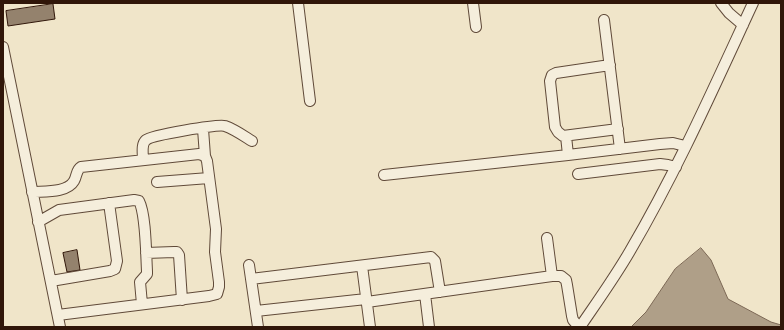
<!DOCTYPE html>
<style>
body{margin:0}
#map{position:relative;width:784px;height:330px;overflow:hidden;background:#f0e5c9;font-family:Alegreya,serif}
canvas{display:block}
.frame{position:absolute;inset:0;border:4px solid #301609;pointer-events:none}
</style>
<div id="map">
<canvas width="784" height="330"></canvas>
<div class="frame"></div>
</div>
<script>
const ctx = document.querySelector('canvas').getContext('2d');
ctx.lineJoin = 'round';
function fill(path, color) { ctx.fillStyle = color; ctx.fill(path, 'evenodd'); }
function trace(path, color, width, dash) { ctx.strokeStyle = color; ctx.lineWidth = width; ctx.lineCap = dash ? 'butt' : 'round'; ctx.setLineDash(dash || []); ctx.stroke(path); }
const water = new Path2D(`
 M701 248 711 260 728 299 771 322 781 325V327H631L646 312 675 269Z`);
fill(water, '#af9f88');
trace(water, '#7c6855', 1);
const building = new Path2D(`
 M53 4 55 19 8 26 6 11Z
 M77 250 80 270 67 272 63 253Z`);
fill(building, '#94826d');
trace(building, '#301609', 1);
const minor = new Path2D(`
 M298 3 310 101
 M473 3 476 27
 M721 3 729 13 743 25
 M604 20 620 149
 M3 47 60 327
 M610 65 556 73 552 75 550 81 555 127 558 132 563 136 618 129
 M203 129 205 156
 M566 136 568 155
 M143 160C143 154 141 144 146 140 152 135 218 124 225 126 234 129 244 136 252 141
 M578 174 660 164 668 165 676 167
 M384 175 568 155 660 144 673 143 685 146
 M157 182 209 178
 M32 192C45 191 67 193 74 181 77 176 76 170 81 167L199 154 205 156 207 161 216 229 215 252 219 282V287L217 294 209 296 58 315
 M38 222 59 210 134 200 139 201C146 214 146 255 147 271V274L140 282 142 304
 M547 238 552 276
 M146 253 174 252H177L179 255 182 300
 M249 265 258 327
 M362 266 370 327
 M251 279 431 257 435 261 440 292
 M51 281 110 271 115 269 117 261 109 203
 M425 294 429 327
 M367 302 552 276H561L566 280 567 285 572 316 573 320 579 327
 M256 311 366 299
 M580 327C597 302 615 277 630 251 677 171 714 87 753 3`);
trace(minor, '#604a39', 12);
trace(minor, '#f5eedc', 10);
</script>
